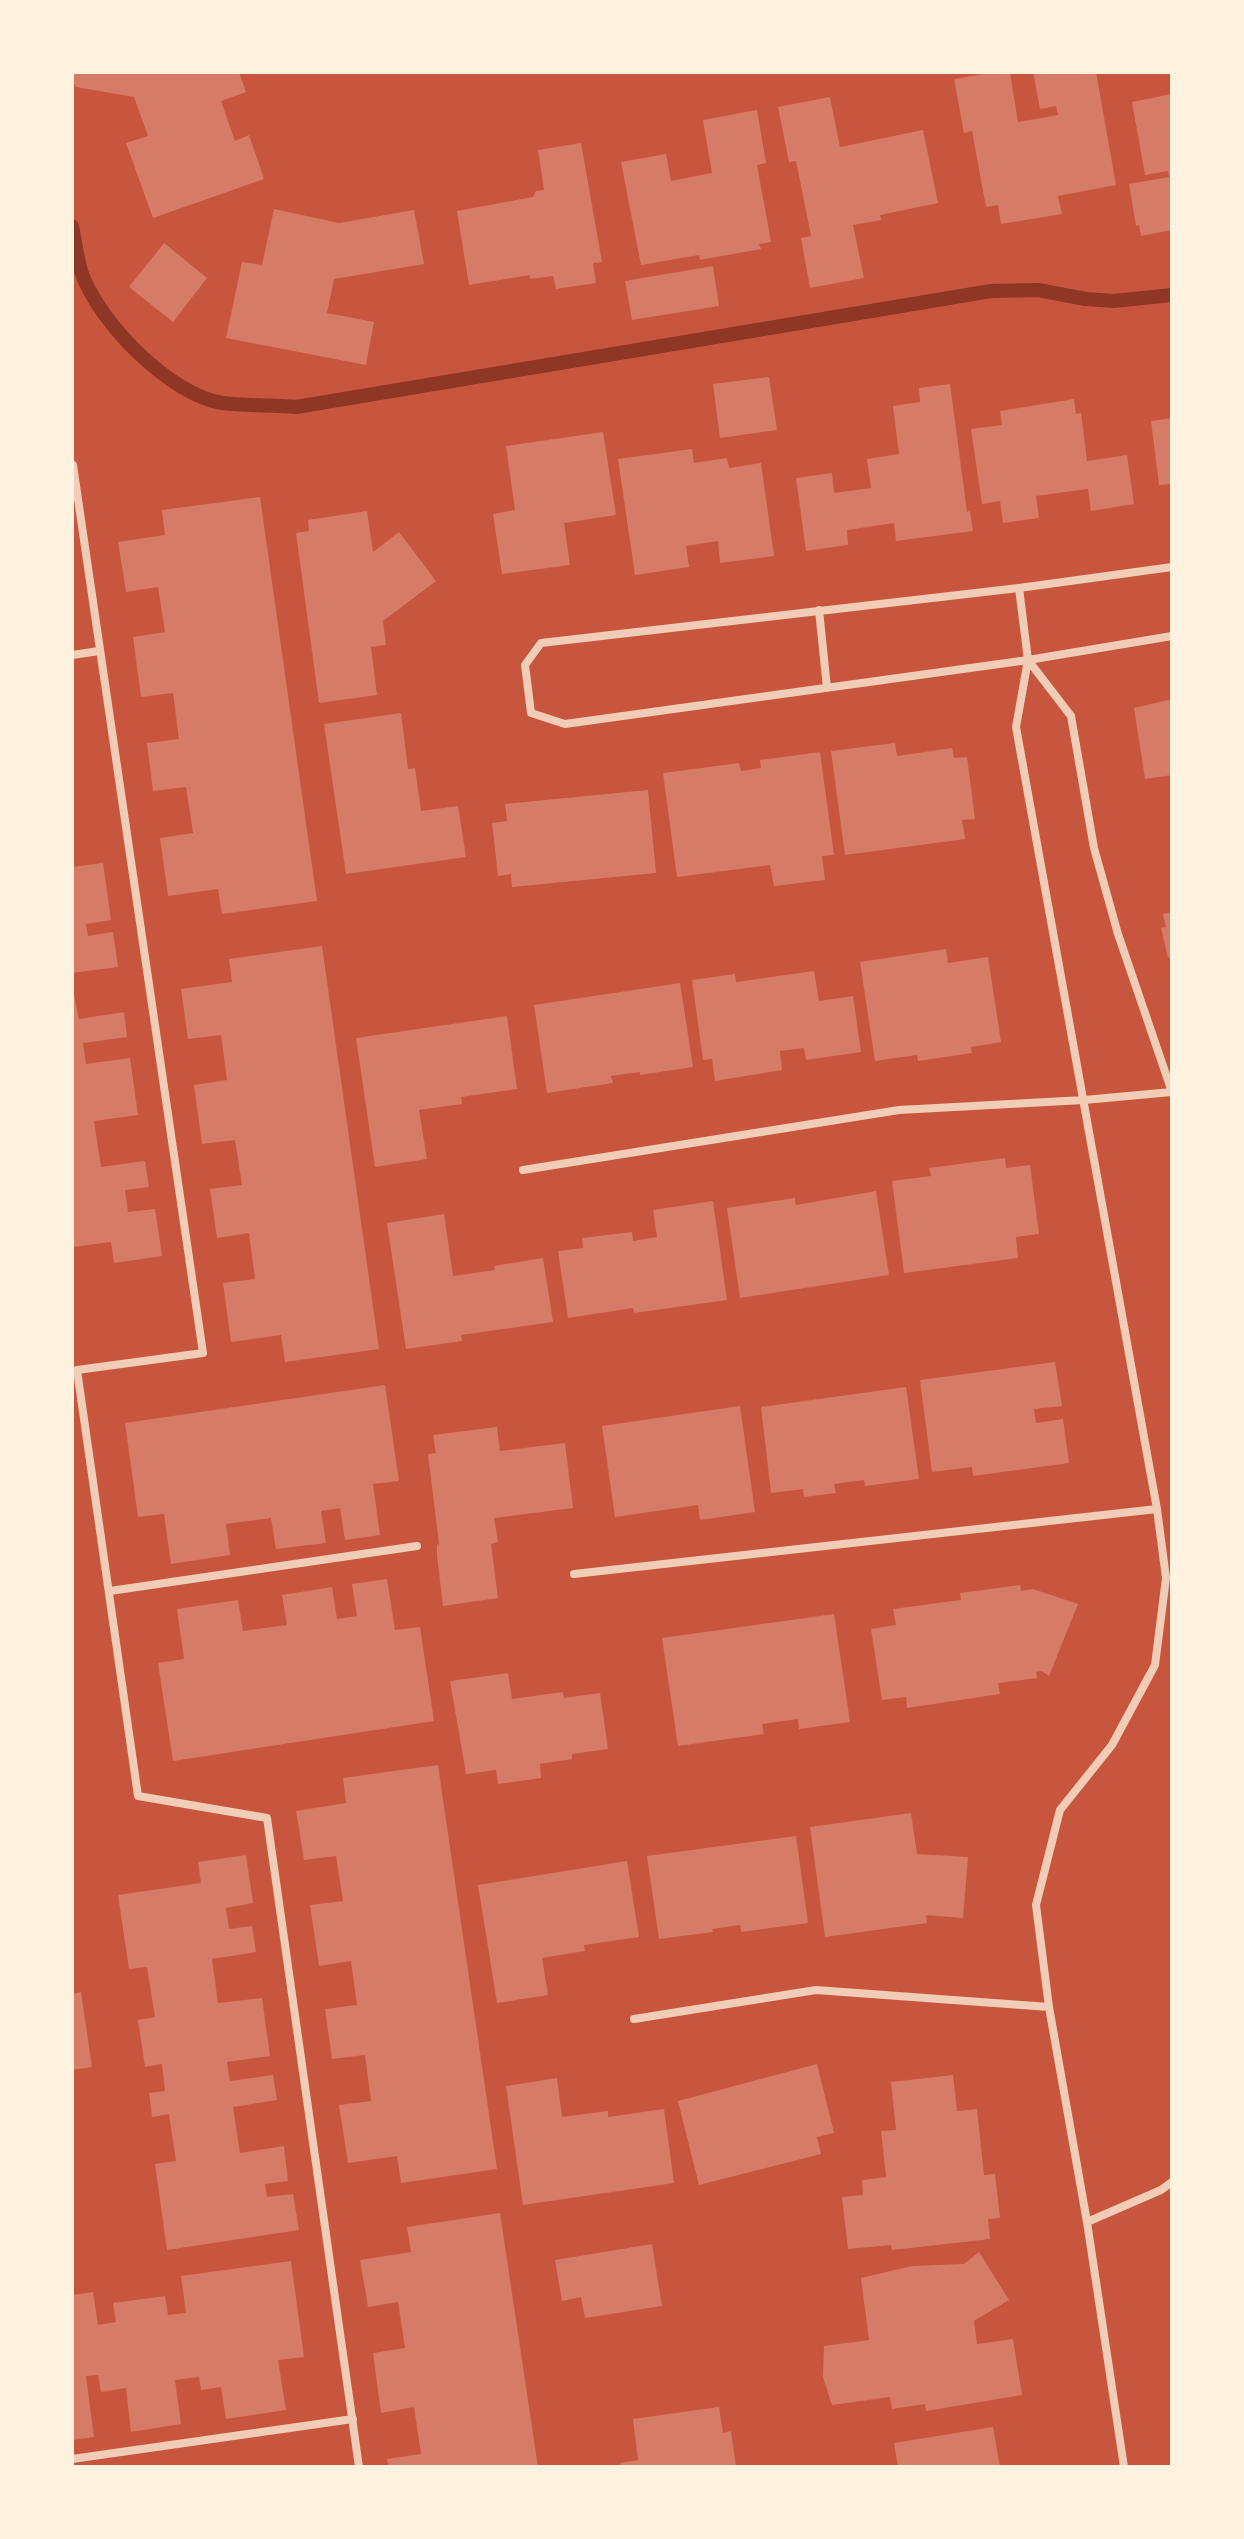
<!DOCTYPE html>
<style>
body{margin:0}
#map{position:relative;width:1244px;height:2539px;overflow:hidden;background:#c8553d;font-family:Overpass,sans-serif}
canvas{display:block}
.frame{position:absolute;inset:0;border:74px solid #fff3e0;pointer-events:none}
</style>
<div id="map">
<canvas width="1244" height="2539"></canvas>
<div class="frame"></div>
</div>
<script>
const ctx = document.querySelector('canvas').getContext('2d');
ctx.lineJoin = 'round';
function trace(path, color, width, dash) { ctx.strokeStyle = color; ctx.lineWidth = width; ctx.lineCap = dash ? 'butt' : 'round'; ctx.setLineDash(dash || []); ctx.stroke(path); }
function fill(path, color) { ctx.fillStyle = color; ctx.fill(path, 'evenodd'); }
trace(new Path2D(`
 M72 226C75 241 77 259 82 274 100 323 169 394 222 403 246 406 272 405 296 407L991 291 1038 290 1086 299 1114 301 1172 295`), '#8f3625', 14);
fill(new Path2D(`
 M72 72H239L246 92 221 101 235 141 249 135 264 179 153 218 126 143 148 136 134 97 76 87 72 80Z
 M994 72H1010L1018 122 1058 115 1056 106 1040 109 1033 72H1096L1116 185 1058 196 1062 214 1001 224 998 205 986 207 972 131 964 133 954 79Z
 M1172 94V230L1141 236 1139 225 1136 226 1129 184 1169 177 1168 171 1145 175 1132 102Z
 M830 97 840 147 923 130 938 203 880 215 881 220 853 225 864 278 810 288 801 238 811 236 796 161 789 162 778 107Z
 M757 110 766 163 757 165 771 242 759 244 761 249 700 260 699 255 641 265 621 162 666 154 671 181 712 173 703 120Z
 M581 143 602 262 593 263 596 283 556 289 553 276 530 279V275L469 285 457 211 533 197 536 191 544 190 538 150Z
 M274 209 339 223 414 210 424 264 334 279 327 313 374 322 366 365 226 338 242 262 262 265Z
 M164 243 207 278 173 322 129 287Z
 M713 266 719 306 632 320 625 281Z
 M769 377 777 430 720 438 713 384Z
 M950 384 967 512 970 511 973 531 896 541 894 523 847 530 848 545 806 551 796 478 832 473 834 493 871 488 867 459 899 454 893 406 920 402 919 388Z
 M1074 399 1076 414 1081 413 1087 461 1127 455 1134 504 1091 511 1088 489 1036 496 1039 518 1003 523 1000 501 982 504 971 429 1002 425 1000 411Z
 M1172 418V484L1159 485 1151 421Z
 M603 432 616 515 564 523 570 565 502 574 493 514 515 510 506 446Z
 M692 449 694 463 727 458 729 468 761 463 774 556 720 563 718 541 686 546 689 567 635 575 618 459Z
 M260 497 317 901 222 914 218 889 168 896 160 838 193 833 186 787 153 791 147 743 179 739 173 693 141 697 133 637 165 632 158 587 126 592 118 542 165 535 162 510Z
 M367 511 373 552 399 532 436 581 383 621 386 645 371 647 377 695 319 703 296 533 309 531 308 520Z
 M1168 700H1172V775L1145 779 1134 708Z
 M401 713 408 769 415 768 421 811 458 806 466 857 346 874 324 724Z
 M895 743 897 756 952 748 954 758 967 757 975 819 962 820 965 839 845 855 831 751Z
 M820 752 834 855 822 856 825 880 774 886 770 865 677 877 663 773 739 763 741 771 761 768 760 760Z
 M648 790 656 873 512 887 511 874 498 876 492 823 507 821 505 804Z
 M103 863 111 920 86 924 88 936 113 932 118 967 72 973V867Z
 M1172 912V957L1168 958 1161 928 1166 927 1163 914Z
 M322 946 379 1349 285 1362 281 1335 231 1342 223 1283 255 1279 249 1233 217 1238 210 1189 242 1185 235 1140 202 1144 194 1085 227 1080 221 1035 188 1039 181 989 232 982 229 959Z
 M946 949 948 963 988 957 1001 1042 971 1047 972 1053 918 1061 917 1055 875 1061 860 962Z
 M814 971 819 1001 853 996 861 1052 806 1060 804 1048 780 1051 782 1070 715 1081 712 1059 703 1060 692 980 735 974 736 982Z
 M680 983 693 1067 640 1075V1072L611 1076 613 1083 547 1093 534 1005Z
 M72 984 79 1019 124 1012 127 1037 83 1043 86 1064 130 1058 138 1115 94 1121 101 1167 145 1161 149 1187 125 1190 128 1212 155 1209 162 1256 114 1263 111 1242 72 1247Z
 M507 1016 517 1089 461 1097 462 1104 419 1110 427 1159 375 1167 356 1038Z
 M1005 1158 1006 1168 1030 1165 1039 1234 1016 1237 1018 1258 904 1273 892 1181 931 1176 929 1168Z
 M876 1191 889 1275 740 1298 727 1208 795 1198 796 1205Z
 M713 1201 727 1300 634 1313 633 1308 568 1318 558 1251 583 1248 582 1238 632 1232 633 1241 657 1237 653 1210Z
 M444 1214 453 1276 495 1270 494 1266 543 1258 553 1322 461 1335 462 1341 406 1349 387 1223Z
 M1055 1362 1062 1406 1034 1409 1036 1423 1063 1419 1069 1463 973 1476 972 1467 932 1472 920 1380Z
 M385 1385 399 1481 373 1484 380 1535 345 1540 340 1508 321 1511 326 1543 276 1549 271 1518 226 1524 230 1555 171 1564 164 1514 138 1517 125 1423Z
 M906 1387 919 1479 865 1486 864 1480 834 1484 836 1493 804 1497 803 1489 771 1493 761 1407Z
 M740 1406 755 1512 700 1520 698 1505 615 1517 602 1426Z
 M497 1427 500 1451 565 1443 573 1508 494 1518 498 1542 491 1544 498 1598 443 1606 437 1556V1545L439 1544 428 1454 436 1453 433 1435Z
 M387 1579 395 1630 420 1627 434 1721 173 1761 158 1663 184 1659 177 1609 238 1600 243 1631 287 1625 282 1595 332 1587 337 1619 357 1616 352 1584Z
 M1020 1585 1021 1591 1033 1589 1078 1604 1049 1676 1042 1671 1036 1672 1037 1678 998 1683 1000 1694 907 1708 906 1697 882 1700 871 1629 896 1625 893 1609 961 1600 960 1593Z
 M834 1614 850 1722 799 1729 798 1719 762 1724 764 1734 678 1746 662 1638Z
 M508 1673 512 1699 563 1692 564 1698 600 1693 608 1749 572 1754V1759L540 1764 541 1778 498 1784 496 1770 466 1774 450 1681Z
 M438 1765 497 2169 401 2183 397 2156 348 2163 339 2105 371 2101 365 2055 332 2059 325 2009 357 2005 351 1961 319 1966 310 1905 343 1901 336 1856 304 1860 296 1811 346 1803 343 1778Z
 M911 1813 917 1854 968 1857 963 1918 926 1915 927 1923 825 1937 810 1827Z
 M796 1836 808 1923 741 1932 740 1925 712 1929 713 1932 659 1939 647 1856Z
 M246 1855 253 1903 226 1908 229 1929 252 1926 256 1952 212 1959 218 2003 262 1998 270 2056 227 2062 230 2081 273 2075 277 2100 233 2107 240 2153 284 2146 288 2181 265 2184 267 2197 293 2194 299 2230 167 2250 155 2164 176 2161 169 2114 152 2117 149 2093 165 2091 162 2064 145 2067 138 2020 155 2017 147 1967 129 1969 118 1895 201 1883 198 1862Z
 M627 1861 639 1937 584 1945 585 1951 542 1958 548 1995 497 2003 478 1885Z
 M81 1992 92 2067 72 2070V1994Z
 M817 2064 834 2133 817 2137 821 2154 699 2185 678 2101Z
 M953 2075 957 2111 977 2109 984 2175 995 2174 1000 2218 988 2219 990 2239 892 2250 891 2245 848 2249 842 2197 863 2195 862 2180 886 2177 881 2131 896 2130 891 2082Z
 M557 2078 562 2117 608 2111V2117L664 2109 674 2183 523 2205 506 2086Z
 M500 2213 538 2467H389L387 2459 421 2454 414 2407 381 2413 373 2353 405 2348 398 2302 368 2307 360 2260 411 2252 407 2227Z
 M652 2244 662 2306 585 2318 581 2297 562 2301 555 2260Z
 M979 2252 1009 2300 974 2321 977 2344 1013 2339 1022 2395 926 2411 925 2404 892 2409 890 2397 832 2405 823 2377 824 2346 869 2340 861 2278 912 2266 964 2264Z
 M291 2261 304 2357 278 2360 286 2410 226 2419 221 2387 201 2390 199 2377 175 2380 181 2424 131 2432 126 2388 101 2392 98 2375 86 2376 94 2437 72 2440V2295L93 2292 98 2325 116 2322 113 2303 165 2296 168 2315 186 2313 181 2276Z
 M719 2407 723 2433 731 2431 736 2467H621L620 2463 638 2460 633 2419Z
 M993 2427 1000 2467H898L894 2443Z`), '#d67c66');
trace(new Path2D(`
 M73 465 203 1353 77 1370 138 1796 267 1818 359 2467
 M1172 567 1019 588 541 643 525 665 531 713 565 724 1028 660 1172 636
 M1019 588 1028 660 1016 727 1157 1509 1166 1578 1155 1665 1112 1745 1060 1810 1036 1905 1049 2007 1087 2222 1124 2467
 M819 610 827 688
 M72 655 99 651
 M1028 660 1071 716 1094 848 1118 934 1172 1092
 M523 1170 899 1110 1084 1100 1172 1092
 M574 1574 1157 1509
 M110 1591 417 1546
 M634 2019 816 1990 1049 2007
 M1087 2222 1161 2190 1172 2182
 M72 2459 353 2419`), '#f1ccb7', 8);
</script>
